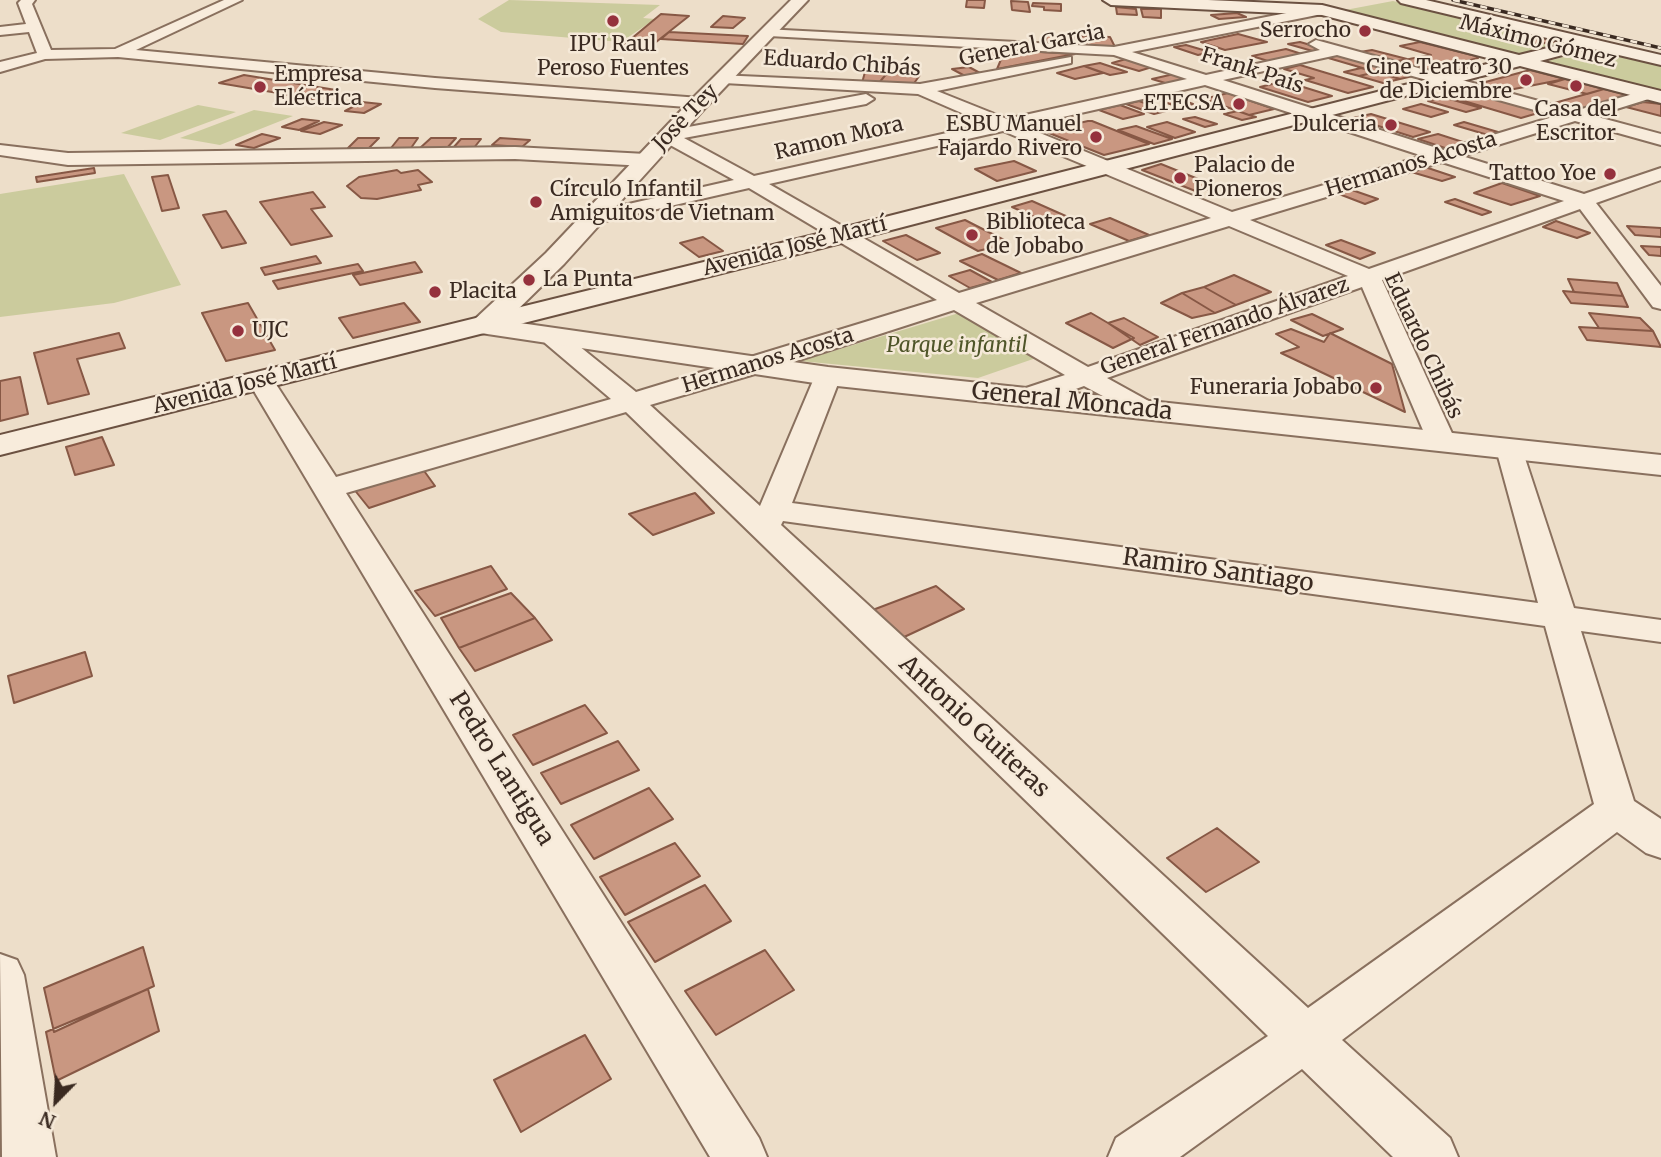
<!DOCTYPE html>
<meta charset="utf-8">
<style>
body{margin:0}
#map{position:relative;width:1661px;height:1157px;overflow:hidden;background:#eddec9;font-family:Merriweather,serif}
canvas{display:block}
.north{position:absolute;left:21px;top:1066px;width:70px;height:70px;-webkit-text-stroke:5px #f5e9d8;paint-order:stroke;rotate:204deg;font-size:19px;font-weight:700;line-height:28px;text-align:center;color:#3a2a21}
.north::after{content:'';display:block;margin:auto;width:24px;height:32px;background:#3a2a21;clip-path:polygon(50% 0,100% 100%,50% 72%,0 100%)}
</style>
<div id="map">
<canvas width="1661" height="1157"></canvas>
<div class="north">N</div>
</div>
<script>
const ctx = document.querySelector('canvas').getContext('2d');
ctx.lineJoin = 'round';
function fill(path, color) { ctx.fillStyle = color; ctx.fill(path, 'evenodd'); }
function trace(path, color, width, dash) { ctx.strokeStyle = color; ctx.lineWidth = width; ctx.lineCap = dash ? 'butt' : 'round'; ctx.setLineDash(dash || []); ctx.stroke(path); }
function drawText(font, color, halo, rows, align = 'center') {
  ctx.font = font + ' Merriweather,serif'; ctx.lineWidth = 5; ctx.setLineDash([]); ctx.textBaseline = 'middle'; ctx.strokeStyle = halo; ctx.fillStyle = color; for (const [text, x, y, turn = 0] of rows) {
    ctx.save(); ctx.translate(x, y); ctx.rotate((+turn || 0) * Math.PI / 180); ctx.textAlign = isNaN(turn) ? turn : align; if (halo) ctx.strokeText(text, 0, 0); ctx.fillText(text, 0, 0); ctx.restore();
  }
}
fill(new Path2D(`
 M509 0 660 5 643 18 655 19 621 42 501 32 478 19Z
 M1393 1 1567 43 1515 55 1340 11Z
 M1595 49 1661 65V92L1544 62Z
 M198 105 236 112 160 140 121 133Z
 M254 110 293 116 220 145 180 138Z
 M124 174 181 285 114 303 0 317V194Z
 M959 313 1036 358 978 378 800 361Z`), '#cbcb9d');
const building = new Path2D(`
 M967 0H985L984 8 966 7Z
 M1011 1 1028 2 1030 12 1012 10Z
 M1033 3 1061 4V11L1044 10V7L1032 6Z
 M1116 7 1136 9 1137 15 1117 14Z
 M1141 9H1161V18L1143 17Z
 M1237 13 1246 17 1219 19 1211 15Z
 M661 14 689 16 646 50 619 49Z
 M723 16 745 18 733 28 711 27Z
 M669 32 748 36 743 44 661 39Z
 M1238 34 1267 42 1225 50 1201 42Z
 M1046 35 1081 36 1078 45 1046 43Z
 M1530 35 1551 40 1555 42 1536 44 1514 36Z
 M1081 36 1110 37 1115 47 1078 45Z
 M1300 42 1328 50 1316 52 1288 44Z
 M1420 42 1476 56 1478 58 1433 70 1393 62 1431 55 1400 46Z
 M1186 45 1210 52 1198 55 1174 47Z
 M986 48 1005 50 1002 58 982 57Z
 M1286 49 1305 55 1271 62 1252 56Z
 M1005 50 1075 54 997 69Z
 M1372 50 1407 59 1393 62 1360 52Z
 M1336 55H1346L1413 76 1400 79 1325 57Z
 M1126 59 1152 67 1139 71 1112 63Z
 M1100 63 1127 72 1110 75 1084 66Z
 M1300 65 1373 87 1348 93 1305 80 1314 78 1284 69Z
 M1084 66 1103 73 1075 79 1057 73Z
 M969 67 980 73 965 76 952 69Z
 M1361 68 1376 72 1359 76 1344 72Z
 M1530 70 1565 79 1504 91 1478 84Z
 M865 72H888L878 84 862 83Z
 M888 72 920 75 912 86 878 84Z
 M1376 72 1400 79 1383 83 1359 76Z
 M1174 74 1194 81 1175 86 1152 79Z
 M244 75 336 90 313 99 219 83Z
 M1565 79 1604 89 1587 94 1548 84Z
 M1284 81 1332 96 1308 102 1260 87Z
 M1604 89 1628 95 1575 111 1551 104Z
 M1471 90 1545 111 1521 118 1447 96Z
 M1228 93 1274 109 1249 115 1204 99Z
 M1166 94 1193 104 1179 107 1152 98Z
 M1443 97 1481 108 1466 112 1428 101Z
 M1139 101 1158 108 1166 111 1154 114 1126 104Z
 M362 102 381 104 364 113 345 111Z
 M1643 102 1661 104V116L1626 107Z
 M1421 104 1448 112 1431 117 1403 109Z
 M1120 105 1144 114 1123 119 1099 110Z
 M1238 111 1249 115 1256 117 1242 120 1224 114Z
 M1371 114 1430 132 1413 137 1353 118Z
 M1195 117 1217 124 1205 127 1183 119Z
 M302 119 319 121 299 130 282 127Z
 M1088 121H1092L1149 144 1104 155 1044 131Z
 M324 122 342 125 320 134 301 131Z
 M1167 122 1195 132 1175 138 1147 127Z
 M1464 122 1498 132 1488 135 1454 125Z
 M1136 126 1172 139 1154 144 1118 130Z
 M262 134 280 138 254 148 236 145Z
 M1438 134 1469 144 1448 149 1418 139Z
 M358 138H379L369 148H348Z
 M399 138H418L411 148H391Z
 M431 138H456L447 148H420Z
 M500 138 530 140 522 147 492 145Z
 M461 139H481L473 149 453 148Z
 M1014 161 1036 171 997 181 975 169Z
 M1161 164 1218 187 1198 192 1142 170Z
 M1422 166 1455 177 1442 181 1408 171Z
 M94 168 95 173 37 182 36 177Z
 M397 170 401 173 418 170 432 182 418 185 421 190 377 199 361 198 347 186 359 177Z
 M168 175 179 208 162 211 152 177Z
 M1502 183 1540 196 1511 205 1474 193Z
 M1352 190 1378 199 1365 204 1339 194Z
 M313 192 325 207 311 209 332 236 291 245 260 202Z
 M1455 199 1491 212 1482 215 1445 202Z
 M1032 201 1068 217 1048 223 1012 207Z
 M226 211 246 243 222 248 203 215Z
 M1110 218 1149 235 1129 241 1090 224Z
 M965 220 1010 243 978 251 936 228Z
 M1556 221 1590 233 1577 238 1543 227Z
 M1627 226 1661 228V237L1635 235Z
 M906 235 940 253 917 260 883 241Z
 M703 237 723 251 699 257 680 243Z
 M1341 240 1375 253 1360 259 1326 245Z
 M1641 246 1661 247V256L1649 255Z
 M982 254 1021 273 998 280 960 261Z
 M316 256 321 263 265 275 261 268Z
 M415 262 422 272 360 285 353 275Z
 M358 264 363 271 278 289 273 281Z
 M970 270 992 282 970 288 949 276Z
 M1234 275 1271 292 1236 305 1204 287Z
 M1568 279 1617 283 1623 296 1574 292Z
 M1204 287 1236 305 1215 313 1182 293Z
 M1563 291 1623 296 1628 307 1571 303Z
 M1182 293 1215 313 1192 318 1161 303Z
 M248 303 275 350 226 361 202 313Z
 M404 303 420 322 353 338 339 318Z
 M1091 313 1108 323 1134 338 1113 348 1066 323Z
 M1589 313 1640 318 1653 331 1599 328Z
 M1312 314 1343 329 1323 336 1291 320Z
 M1124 318 1158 337 1140 345 1108 323Z
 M1579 327 1653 331 1661 347 1587 340Z
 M1291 329 1324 342 1330 333 1392 364 1405 412 1281 353 1299 347 1276 334Z
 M119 333 125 348 77 359 89 394 48 404 34 353Z
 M20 377 28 414 0 421V381Z
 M102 437 114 465 75 475 66 447Z
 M422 468 435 486 369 508 353 488Z
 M695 493 714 513 653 535 629 514Z
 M491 566 507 589 435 616 415 591Z
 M936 586 964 609 902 638 870 611Z
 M511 593 535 618 459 648 441 618Z
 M535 618 552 640 475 671 459 648Z
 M85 652 92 676 14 703 8 676Z
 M585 705 607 733 533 765 513 735Z
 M618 741 639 770 561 804 541 773Z
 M649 788 673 819 594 859 571 825Z
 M1217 828 1259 862 1206 892 1167 858Z
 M675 843 700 876 625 915 600 877Z
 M705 885 731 921 655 962 628 922Z
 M143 947 154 986 54 1032 44 988Z
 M765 950 794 990 716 1035 685 991Z
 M148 989 159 1031 56 1081 46 1032Z
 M585 1035 611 1079 521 1132 494 1080Z`);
fill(building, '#c99781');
trace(building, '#875845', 2);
const minor = new Path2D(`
 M21 0H35L32 4 51 50 115 49 224 0H242L136 50 435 78 700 98 708 103 700 108 435 88 118 57 45 59 0 72V62L37 53 29 32 0 35V27L26 24 18 3Z
 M1322 6 1327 7V13L1132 52 1206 75 1320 50 1309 44 1316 40 1575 111 1643 91H1655V97L1594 116 1661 134V145L1575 121 1462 156 1584 194 1661 168V180L1596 203 1661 286V309L1653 307 1580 209 1382 280 1456 442 1452 448 1442 451 1432 448 1428 442 1362 287 1107 378 1154 404 1158 410 1154 416 1144 418 1084 386 1037 403H1017L1014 397 1017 391 1065 375 954 310 765 371 650 405 760 506 815 376 819 370H837L841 376 792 503 1538 603 1496 449 1500 443 1510 440 1520 443 1574 608 1661 620V642L1581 631 1634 801 1661 819V858L1646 853 1617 832 1342 1040 1450 1138 1458 1157H1393L1302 1069 1180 1157H1108L1116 1138 1268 1036 626 412 346 493 759 1138 767 1157H710L248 381 252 375H270L336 477 611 399 545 343 542 338 545 333H563L636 392 937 300 749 188 596 223 589 221 586 217 589 213 734 180 661 140 658 136 667 131 866 94 874 99 866 104 684 138 754 176 987 124 918 94 724 83 716 78 718 75 920 84 1071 57V63L937 91 1007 119 1187 79 1114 55 769 36 764 35V29L1114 47ZM1337 55 1556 116 1443 150 1223 80ZM1205 85 1423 156 1232 212 1023 126ZM1003 131 1211 218 959 293 769 184ZM1442 162 1564 201 1369 269 1250 220ZM1229 226 1348 276 1088 367 976 303ZM783 521 1545 626 1594 804 1308 1008 781 525Z
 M0 145 68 153 515 147 646 154 655 160 646 166 515 159 68 165 0 155Z
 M0 954 17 960 24 975 56 1157H2Z`);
const tertiary = new Path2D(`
 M791 0H808L706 107 564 264 506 321 828 367 1661 455V475L828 385 474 332 470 326 474 320 546 253 692 99Z`);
const secondary = new Path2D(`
 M1103 0H1208L1322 5 1519 55 1568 43 1401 3 1398 0H1426L1661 55V65L1589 48 1540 61 1661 91V103L1520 66 853 240 0 455V435L838 229 1499 61 1322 15 1111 5Z`);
trace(minor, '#89705e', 4);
trace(tertiary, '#89705e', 4);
trace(secondary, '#6b5141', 4);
fill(minor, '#f8ecdc');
fill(tertiary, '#f8ecdc');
fill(secondary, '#f8ecdc');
const rail = new Path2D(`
 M1453 0 1661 48`);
trace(rail, '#3a2a21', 3.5);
trace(rail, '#f5e9d8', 2.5, [7]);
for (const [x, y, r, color] of [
 [613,21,7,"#95313d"],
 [1365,31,7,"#95313d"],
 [1526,80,7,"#95313d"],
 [1576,86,7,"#95313d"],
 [260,87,7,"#95313d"],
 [1239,104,7,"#95313d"],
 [1391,125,7,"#95313d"],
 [1096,137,7,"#95313d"],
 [1610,174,7,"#95313d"],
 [1180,178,7,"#95313d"],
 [536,202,7,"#95313d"],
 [972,235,7,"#95313d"],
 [529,280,7,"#95313d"],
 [435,292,7,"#95313d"],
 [238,331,7,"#95313d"],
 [1376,388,7,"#95313d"]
]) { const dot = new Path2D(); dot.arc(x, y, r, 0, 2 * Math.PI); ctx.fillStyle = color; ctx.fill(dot); trace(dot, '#f5e9d8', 2.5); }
drawText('21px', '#3a2a21', '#f5e9d8', [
 ["Serrocho",1351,31],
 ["IPU Raul",613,45,"center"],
 ["Peroso Fuentes",613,69,"center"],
 ["Cine Teatro 30",1512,68],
 ["de Diciembre",1512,92],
 ["Empresa",274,75,"left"],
 ["Eléctrica",274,99,"left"],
 ["ETECSA",1225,104],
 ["Casa del",1576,110,"center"],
 ["Escritor",1576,134,"center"],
 ["ESBU Manuel",1082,125],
 ["Fajardo Rivero",1082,149],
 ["Dulceria",1377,125],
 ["Palacio de",1194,166,"left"],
 ["Pioneros",1194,190,"left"],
 ["Tattoo Yoe",1596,174],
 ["Círculo Infantil",550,190,"left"],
 ["Amiguitos de Vietnam",550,214,"left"],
 ["Biblioteca",986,223,"left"],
 ["de Jobabo",986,247,"left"],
 ["La Punta",543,280,"left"],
 ["Placita",449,292,"left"],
 ["UJC",252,331,"left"],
 ["Funeraria Jobabo",1362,388]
], 'right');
drawText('21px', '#3a2a21', '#f5e9d8', [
 ["Máximo Gómez",1538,42,14],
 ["General Garcia",1032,46,-11],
 ["Eduardo Chibás",842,64,4],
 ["Frank País",1252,71,18],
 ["Josè Tey",686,118,-46],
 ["Ramon Mora",839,139,-13],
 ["Hermanos Acosta",1411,165,-17],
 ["Avenida José Martí",795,247,-14],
 ["General Fernando Álvarez",1225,327,-19],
 ["Eduardo Chibás",1423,346,65],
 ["Hermanos Acosta",768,361,-17],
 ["Avenida José Martí",245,385,-14]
]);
drawText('italic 21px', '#4f5529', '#f5e9d8', [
 ["Parque infantil",957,346]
]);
drawText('24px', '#3a2a21', '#f5e9d8', [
 ["General Moncada",1072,402,6],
 ["Ramiro Santiago",1218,571,8],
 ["Antonio Guiteras",974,727,43],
 ["Pedro Lantigua",501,769,58]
]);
</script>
